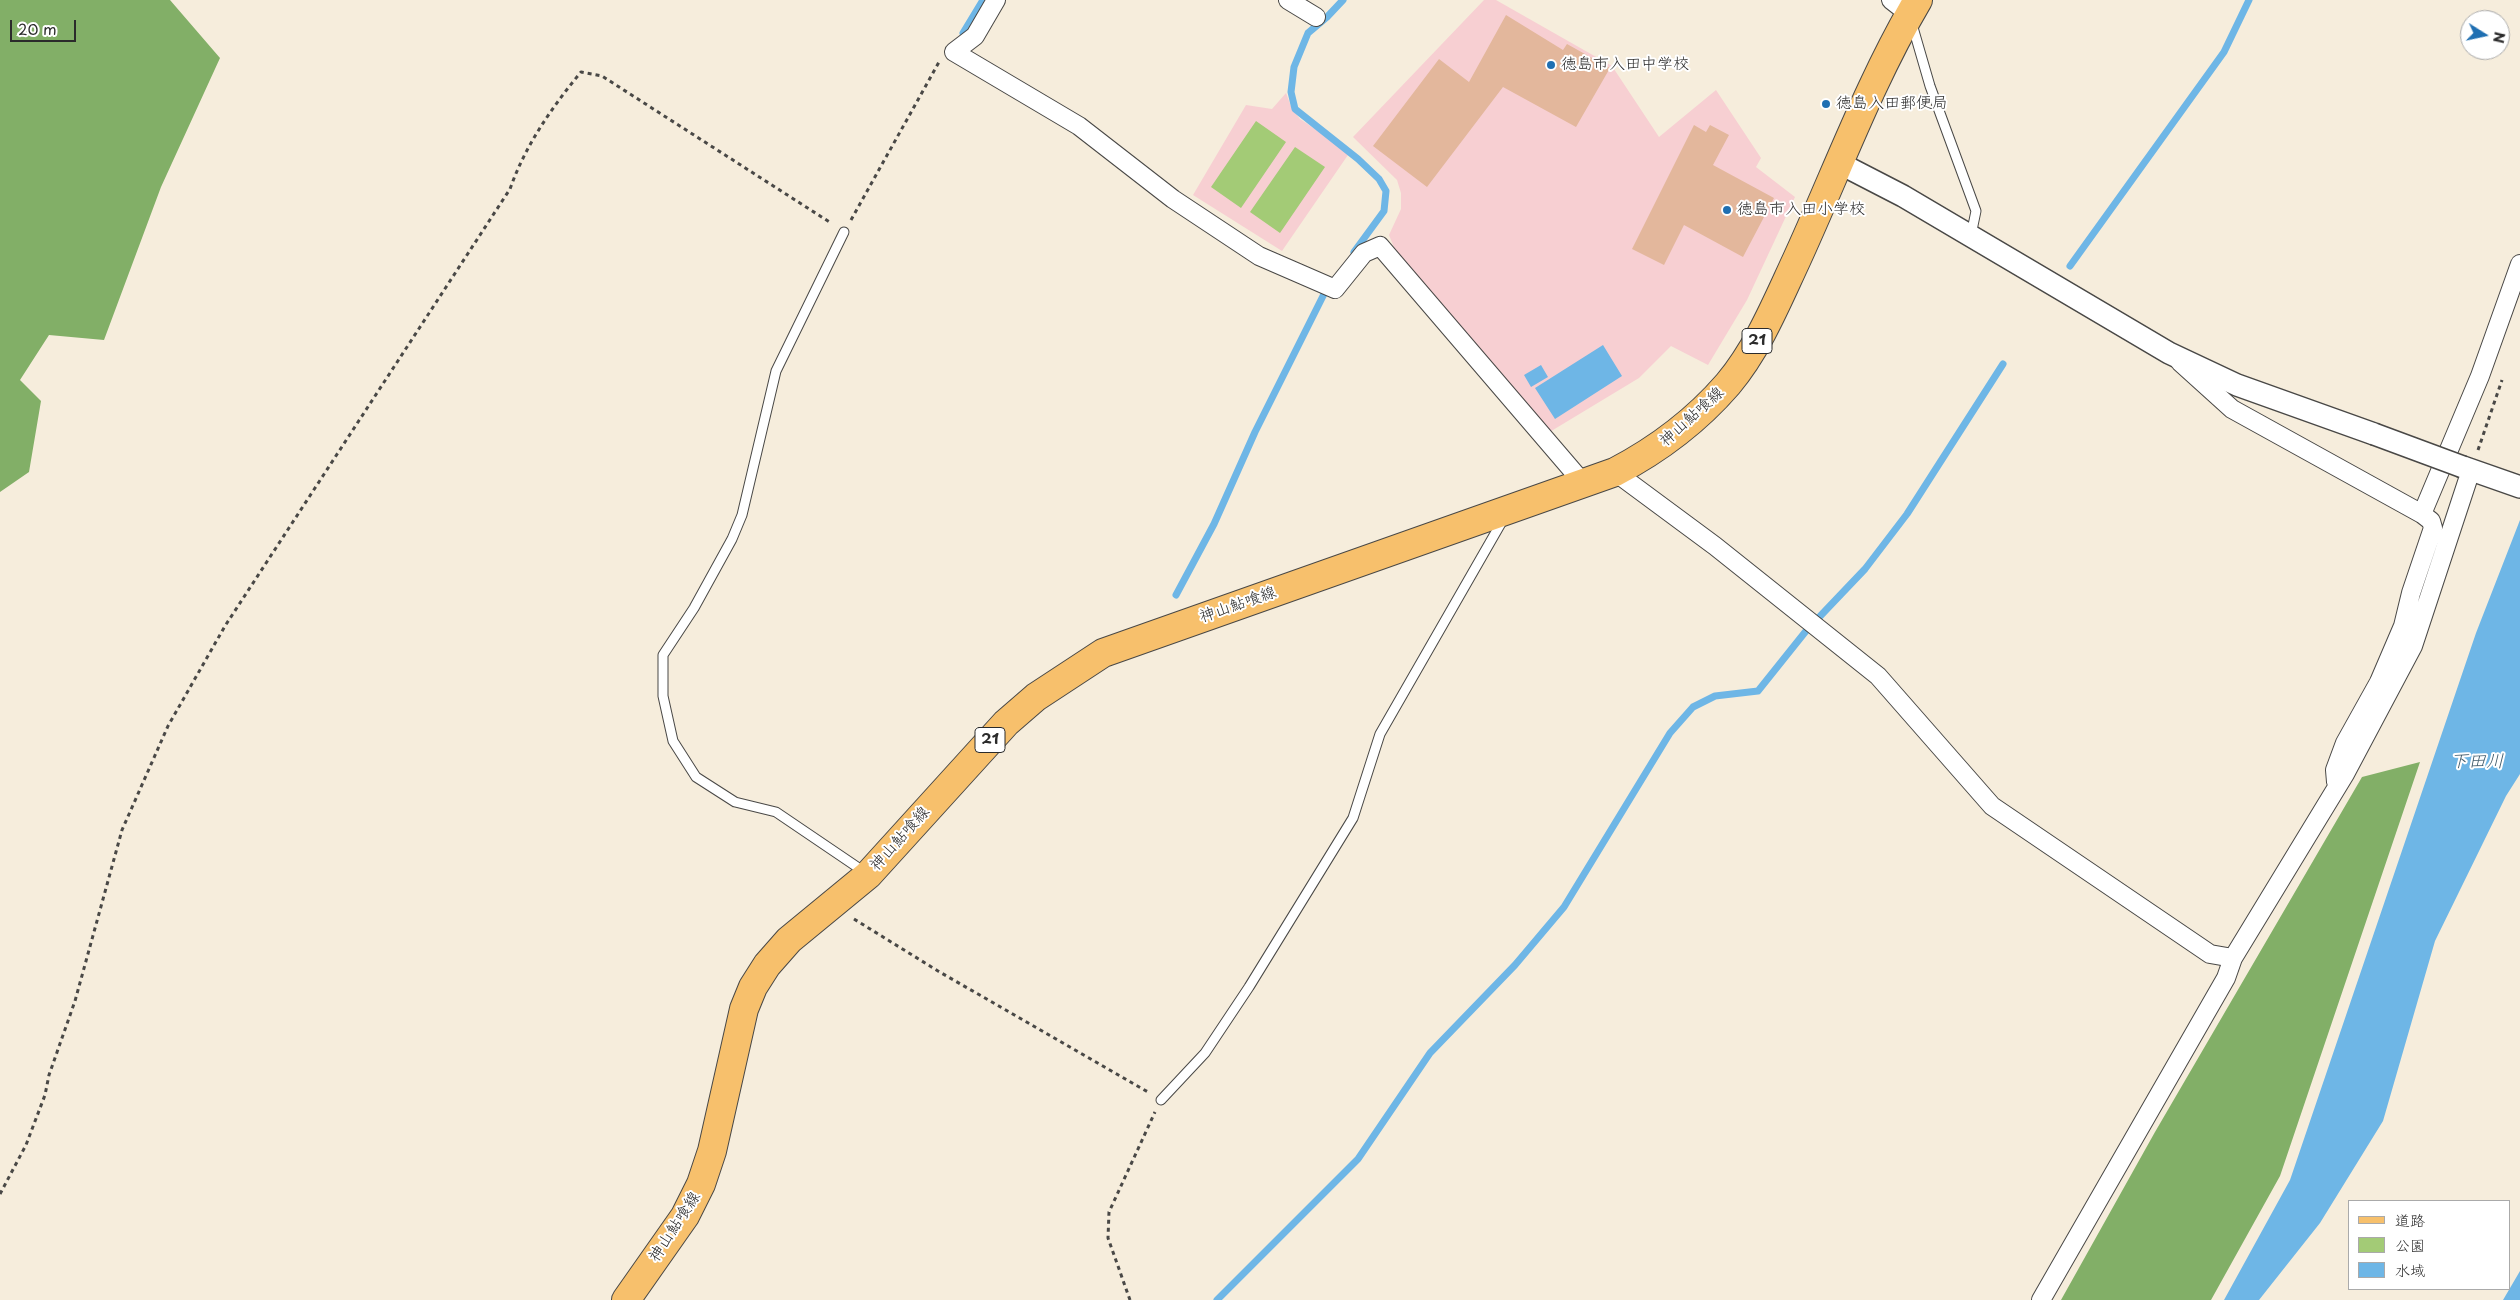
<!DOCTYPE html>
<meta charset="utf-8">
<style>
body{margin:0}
#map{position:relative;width:2520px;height:1300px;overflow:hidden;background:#f6eddc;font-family:"Playpen Sans","Klee One",sans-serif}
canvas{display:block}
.legend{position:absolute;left:2348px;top:1200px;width:162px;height:90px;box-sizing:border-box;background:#fff;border:1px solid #aaa;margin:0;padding:6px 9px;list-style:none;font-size:15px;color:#2b2b2b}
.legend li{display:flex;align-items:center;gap:10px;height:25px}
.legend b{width:25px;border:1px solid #aaa}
.north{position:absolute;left:2460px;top:10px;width:50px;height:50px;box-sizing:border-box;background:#fff;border:1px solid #aaa;border-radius:50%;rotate:100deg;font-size:14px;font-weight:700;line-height:20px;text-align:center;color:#2b2b2b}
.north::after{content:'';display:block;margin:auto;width:18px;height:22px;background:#1f6fb2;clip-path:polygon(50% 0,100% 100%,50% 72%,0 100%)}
.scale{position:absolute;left:10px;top:20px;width:66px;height:22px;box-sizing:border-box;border:2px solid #2b2b2b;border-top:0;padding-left:6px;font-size:15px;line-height:18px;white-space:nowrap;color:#2b2b2b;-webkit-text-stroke:4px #fff;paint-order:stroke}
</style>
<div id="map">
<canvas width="2520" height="1300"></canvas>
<ul class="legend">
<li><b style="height:6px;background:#f7c06c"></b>道路</li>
<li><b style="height:14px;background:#a3cb76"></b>公園</li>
<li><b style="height:14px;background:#6eb6e6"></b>水域</li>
</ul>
<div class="north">N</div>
<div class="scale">20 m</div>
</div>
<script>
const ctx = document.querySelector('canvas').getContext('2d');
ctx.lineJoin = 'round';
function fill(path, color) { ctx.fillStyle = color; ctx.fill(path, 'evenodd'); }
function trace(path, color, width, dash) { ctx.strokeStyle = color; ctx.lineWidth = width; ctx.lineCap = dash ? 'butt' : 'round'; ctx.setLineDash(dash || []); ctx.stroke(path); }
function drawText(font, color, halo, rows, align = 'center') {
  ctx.font = font + ' "Playpen Sans","Klee One",sans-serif'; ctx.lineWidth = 4; ctx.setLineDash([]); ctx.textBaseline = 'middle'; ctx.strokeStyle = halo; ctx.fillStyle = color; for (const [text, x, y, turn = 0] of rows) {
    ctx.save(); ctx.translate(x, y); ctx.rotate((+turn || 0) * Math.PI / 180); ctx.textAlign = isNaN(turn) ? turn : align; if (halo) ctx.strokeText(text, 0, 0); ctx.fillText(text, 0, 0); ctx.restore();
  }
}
fill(new Path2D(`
 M1484 0H1496L1612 66 1659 137 1716 90 1761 158 1756 167 1795 197 1747 300 1708 365 1671 346 1639 378 1548 433 1399 260 1389 235 1401 209V193L1397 180 1353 137Z
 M1286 93 1292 109 1300 119 1350 152 1282 251 1193 195 1246 105 1272 109Z`), '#f7cfd2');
fill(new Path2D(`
 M1256 121 1286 142 1241 208 1211 187Z
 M1295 147 1325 167 1280 233 1250 212Z`), '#a3cb76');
fill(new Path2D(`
 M0 0H170L220 58 161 187 104 340 49 335 20 380 41 401 29 472 0 492Z
 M2420 762 2280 1176 2211 1300H2061L2155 1132 2362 777Z`), '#82af67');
fill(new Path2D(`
 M1603 345 1622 376 1555 419 1535 388Z
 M1541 365 1548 377 1531 387 1524 375Z
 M2520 520V774L2506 796 2435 941 2383 1121 2320 1223 2259 1300H2224L2290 1180 2476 633Z
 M2520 1271V1300H2503Z`), '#6eb6e6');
trace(new Path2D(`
 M1343 0 1327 17 1308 33 1294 67 1291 92 1295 109 1358 159 1379 179 1386 191 1384 211 1354 252
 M963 33 983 0
 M2070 266 2224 52 2249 0
 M1176 595 1214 524 1255 432 1328 286
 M1217 1300 1358 1159 1430 1053 1515 965 1564 907 1670 733 1693 707 1715 696 1758 691 1806 631 1865 569 1907 514 2003 364`), '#6eb6e6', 7);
fill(new Path2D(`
 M1506 15 1563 50 1567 44 1610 68 1576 127 1503 87 1427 187 1373 146 1439 59 1469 82Z
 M1694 125 1706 132 1710 125 1729 135 1713 165 1774 198 1743 257 1684 225 1664 265 1632 249Z`), '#e3b79c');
const service = new Path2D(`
 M1912 24 1930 86 1976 211 1971 235
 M844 232 776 371 742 515 732 539 694 608 663 655V696L673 741 696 777 735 802 776 812 866 873
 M1161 1100 1205 1053 1249 987 1353 818 1380 734 1504 518`);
const minor = new Path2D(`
 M996 0 975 36 954 52 1079 126 1173 199 1259 256 1335 289 1364 253 1380 246 1584 484
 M1288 0 1316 17
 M1891 0 1909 14
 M2180 362 2232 409 2422 514
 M1615 472 1715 546 1878 676 1992 806 2210 954 2233 958
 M2336 782 2335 770 2345 743 2379 682 2403 626 2411 593 2433 528 2431 521 2422 514 2480 376 2520 264
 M2041 1300 2226 978 2233 958 2345 774 2413 646 2471 470`);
const tertiary = new Path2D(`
 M1839 163 1903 196 2169 353 2237 385 2374 434
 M2463 467 2520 487`);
const primary = new Path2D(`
 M626 1300 685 1216 701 1184 712 1151 744 1009 753 987 767 965 789 940 868 875 1006 723 1036 697 1103 653 1615 472C1659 449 1696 421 1728 384 1758 348 1776 304 1796 261 1836 174 1869 83 1918 0`);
trace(service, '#494846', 11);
trace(minor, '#494846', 20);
trace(tertiary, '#494846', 24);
trace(primary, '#494846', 30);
trace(new Path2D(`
 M851 220 939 62
 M2478 450 2502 380
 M854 919 938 971 1148 1092
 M0 1194 26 1145 45 1095 49 1075 75 1001 122 830 168 726 225 626 510 189C525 146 552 107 581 72L602 76 831 223
 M1130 1300 1108 1238 1109 1212 1155 1112`), '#494846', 3, [4, 4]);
trace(service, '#fff', 9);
trace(minor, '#fff', 18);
trace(tertiary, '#fff', 21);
trace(primary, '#f7c06c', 28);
const tertiaryBridge = new Path2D(`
 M2374 434 2463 467`);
trace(tertiaryBridge, '#494846', 24, []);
trace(tertiaryBridge, '#fff', 21);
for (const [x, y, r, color] of [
 [1551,65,5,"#1f6fb2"],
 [1826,104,5,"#1f6fb2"],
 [1727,210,5,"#1f6fb2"]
]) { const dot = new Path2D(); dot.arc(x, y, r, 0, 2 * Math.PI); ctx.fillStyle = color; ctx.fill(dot); trace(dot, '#fff', 2); }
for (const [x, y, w] of [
 [1757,341,30],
 [990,740,30]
]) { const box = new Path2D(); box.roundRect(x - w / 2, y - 12.5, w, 25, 4); ctx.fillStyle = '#fff'; ctx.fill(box); trace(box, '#2b2b2b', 1); }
drawText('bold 15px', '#2b2b2b', null, [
 ["21",1757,341],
 ["21",990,740]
]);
drawText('16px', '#2b2b2b', '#fff', [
 ["徳島市入田中学校",1561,65],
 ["徳島入田郵便局",1836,104],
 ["徳島市入田小学校",1737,210]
], 'left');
drawText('16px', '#2b2b2b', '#fff', [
 ["神山鮎喰線",1692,417,-42],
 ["神山鮎喰線",1238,605,-19],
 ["神山鮎喰線",900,839,-48],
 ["神山鮎喰線",675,1227,-57]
]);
drawText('italic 18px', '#425c6c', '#fff', [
 ["下田川",2477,762]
]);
</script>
